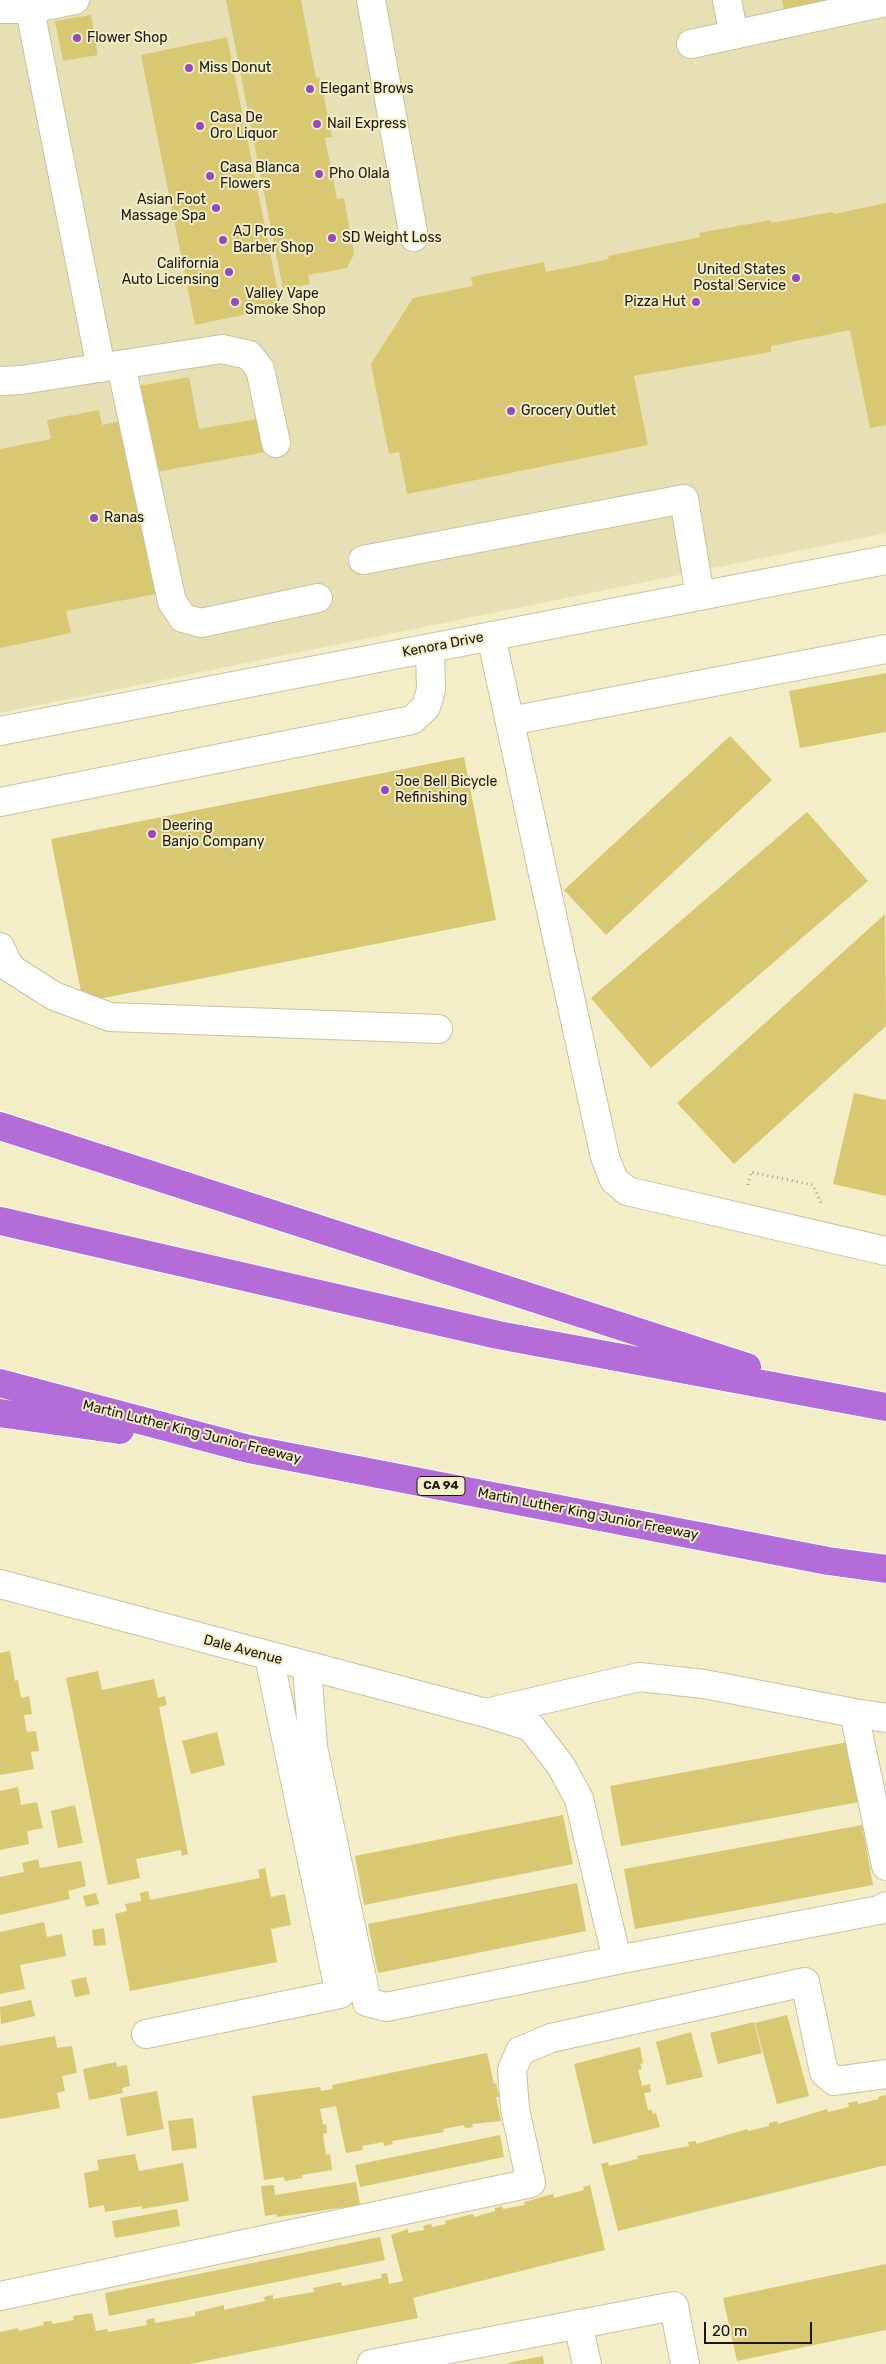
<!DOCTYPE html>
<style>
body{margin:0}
#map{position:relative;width:886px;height:2364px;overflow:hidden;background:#f3edc8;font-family:Rubik,sans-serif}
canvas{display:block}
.scale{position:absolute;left:704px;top:2322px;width:108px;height:22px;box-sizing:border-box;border:2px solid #1b180b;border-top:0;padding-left:6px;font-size:15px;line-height:18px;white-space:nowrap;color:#1b180b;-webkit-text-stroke:4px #f3edc8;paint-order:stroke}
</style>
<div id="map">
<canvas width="886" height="2364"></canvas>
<div class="scale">20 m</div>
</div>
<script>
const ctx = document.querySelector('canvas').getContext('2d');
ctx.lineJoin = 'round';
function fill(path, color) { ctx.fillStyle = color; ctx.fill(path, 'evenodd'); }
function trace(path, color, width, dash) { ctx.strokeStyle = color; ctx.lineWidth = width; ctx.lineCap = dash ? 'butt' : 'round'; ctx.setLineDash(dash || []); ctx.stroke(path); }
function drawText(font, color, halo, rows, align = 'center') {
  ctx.font = font + ' Rubik,sans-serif'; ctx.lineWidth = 4; ctx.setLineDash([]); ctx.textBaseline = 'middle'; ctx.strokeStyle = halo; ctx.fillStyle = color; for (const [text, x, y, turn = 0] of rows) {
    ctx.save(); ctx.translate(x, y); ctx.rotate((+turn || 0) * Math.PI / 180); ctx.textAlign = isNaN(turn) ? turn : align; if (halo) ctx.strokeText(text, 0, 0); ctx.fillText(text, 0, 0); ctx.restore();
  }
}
fill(new Path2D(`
 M0 0H886V533L0 713Z`), '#e7e0b4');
fill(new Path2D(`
 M226 0H301L316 78 320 77 332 137 325 138 337 199 344 198 354 254 347 268 308 275 310 284 283 289Z
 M782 0H850L785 13Z
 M91 15 98 55 63 61 55 21Z
 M227 37 281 307 195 325 141 55Z
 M886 203V425L870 428 850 330 771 346V352L634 376 648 445 407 494 399 452 389 454 371 364 413 298 473 286 471 277 544 262 546 272 609 259 608 256 700 237 699 233 771 220V223L832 212 835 214Z
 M189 377 199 429 263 418 271 451 156 472 138 386Z
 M99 410 102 425 122 421 156 594 66 611 71 633 0 648V449L51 439 47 420Z
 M886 673V732L800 748 789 691Z
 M730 736 772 780 606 935 564 890Z
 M464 757 496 920 83 1002 51 839Z
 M807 812 868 881 651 1068 591 998Z
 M885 914 886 1026 734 1164 677 1103Z
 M854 1093 886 1100V1196L833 1184Z
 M10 1651 15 1681 18 1680 21 1698 29 1696 32 1714 24 1715 27 1732 36 1731 39 1751 31 1752 34 1769 0 1775V1653Z
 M98 1671 102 1690 154 1679 158 1698 165 1696 167 1705 159 1707 188 1854 182 1856 181 1850 136 1859 140 1878 108 1885 66 1678Z
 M217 1732 225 1765 191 1774 182 1741Z
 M848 1742 859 1802 621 1846 610 1786Z
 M18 1787 21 1805 37 1802 43 1828 27 1831 29 1844 0 1850V1791Z
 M75 1805 83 1843 58 1848 51 1811Z
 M563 1815 573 1864 364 1905 355 1856Z
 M862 1825 873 1885 635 1929 624 1869Z
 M38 1859 40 1868 81 1861 86 1886 68 1891 70 1899 0 1915V1877L24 1872 22 1863Z
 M265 1868 271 1897 285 1894 291 1925 271 1929 277 1962 130 1991 115 1914 127 1911 125 1904 141 1901 140 1893 148 1891 150 1900 260 1878 258 1870Z
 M577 1883 586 1931 378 1973 368 1924Z
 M96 1893 99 1904 86 1907 83 1896Z
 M44 1922 47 1937 62 1934 66 1956 20 1965 25 1989 0 1994V1932Z
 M104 1928 106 1945 94 1946 92 1930Z
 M86 1977 90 1994 75 1997 71 1980Z
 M31 2000 35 2016 1 2024 0 2007Z
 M787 2015 809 2096 777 2104 755 2023Z
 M754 2022 762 2053 718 2064 710 2033Z
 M691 2032 703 2077 667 2085 656 2042Z
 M55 2036 57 2048 72 2046 77 2073 62 2076 65 2091 57 2093 60 2108 0 2119V2046Z
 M640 2047 643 2063 640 2064 642 2069 638 2070 642 2086 650 2084 651 2092 644 2093 648 2110H652L653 2114 656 2113 660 2127 593 2144 574 2064Z
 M487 2053 494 2084 496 2083 499 2097H496L501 2121 472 2124 473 2127 465 2128 464 2125 443 2129 444 2132 392 2141 393 2144 384 2146 383 2142 362 2146 363 2150 346 2153 336 2106 320 2109 323 2125 326 2124 327 2133 323 2134 326 2155 330 2154 332 2170 302 2175V2178L285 2181 284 2177 264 2180 252 2096 320 2087 321 2091 333 2089 332 2085Z
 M116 2062 117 2067 127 2065 130 2086 122 2088 123 2093 89 2100 83 2069Z
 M157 2091 164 2129 127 2136 120 2098Z
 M886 2095V2165L618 2231 601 2164 608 2162 609 2166 638 2159 637 2156 689 2146 688 2142 696 2141V2144L747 2129 748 2131 769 2126V2123L777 2121 778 2124 827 2109 828 2112 849 2107 848 2103 857 2101 858 2104 879 2099 878 2097Z
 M193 2118 197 2148 172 2151 168 2121Z
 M500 2135 504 2157 360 2187 355 2165Z
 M135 2154 139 2171 183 2163 189 2201 142 2209V2206L105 2212 104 2205 89 2208 84 2173 99 2170 97 2160Z
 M356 2182 360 2205 277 2217V2214L265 2216 261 2186 274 2185 275 2195Z
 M590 2185 605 2250 413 2298 418 2318 190 2364H0V2332L18 2328 19 2331 44 2325 43 2322 51 2321 53 2324 74 2320 73 2316 92 2313 96 2331 107 2329 108 2332 147 2325 146 2320 154 2318 155 2323 195 2316V2312L224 2305V2310L265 2301 264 2297 273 2295V2299L314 2292 313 2288 341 2282 342 2286 382 2278 381 2274 387 2273 389 2284 403 2281 391 2235 408 2229V2233L424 2230 423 2226 431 2224 432 2227 446 2224 445 2221 473 2214 474 2217 495 2211V2208L502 2206 503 2209 525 2205 524 2202 553 2194 554 2198 584 2190 583 2187Z
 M177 2209 180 2226 115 2238 112 2221Z
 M380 2237 385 2260 109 2316 105 2293Z
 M886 2264V2330L737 2361 723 2298Z
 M543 2356 544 2364H508V2363Z`), '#d7c871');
const minor = new Path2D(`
 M28 0 101 368
 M371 0 414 237
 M727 0 734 35
 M0 9H30L75 0
 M691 44 886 2
 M121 365 172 602 183 618 201 623 318 598
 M0 381 21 380 222 349 249 355 260 369 276 443
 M363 560 684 499 700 596
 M491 636 605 1157 614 1180 627 1191 886 1251
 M510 721 886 649
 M0 731 886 560
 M0 802 412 720 426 707 431 690 430 648
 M0 947 10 968 54 996 110 1017 438 1029
 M0 1584 486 1713
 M307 1667 313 1747 367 2002 386 2007 617 1960 579 1799 561 1766 531 1727 486 1713 639 1677 704 1684 854 1713
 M886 1718 854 1713 886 1866
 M617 1960 879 1910 886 1906
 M146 2034 340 1994 269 1657
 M0 2296 531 2183 515 2109 512 2070 520 2051 551 2038 805 1982 824 2072 834 2081 886 2074
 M578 2324 587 2364
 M371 2364 674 2306 685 2364`);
const highway = new Path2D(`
 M0 1126 747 1367
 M0 1221 498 1335 886 1407
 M0 1383 249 1449 828 1561 886 1569
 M0 1413 120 1430`);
trace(minor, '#c8c29f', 30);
trace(highway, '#fff', 30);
trace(new Path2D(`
 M748 1185 751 1172 813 1185 821 1203`), '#a8a386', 3, [1, 4]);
trace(minor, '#fff', 28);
trace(highway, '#b46cd8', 28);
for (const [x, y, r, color] of [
 [77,38,5,"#9649ba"],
 [189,68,5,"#9649ba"],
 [310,89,5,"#9649ba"],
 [317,124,5,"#9649ba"],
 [200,126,5,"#9649ba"],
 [319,174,5,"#9649ba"],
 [210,176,5,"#9649ba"],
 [216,208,5,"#9649ba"],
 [332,238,5,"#9649ba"],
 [223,240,5,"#9649ba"],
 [229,272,5,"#9649ba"],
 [796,278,5,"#9649ba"],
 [235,302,5,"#9649ba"],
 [696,302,5,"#9649ba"],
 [511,411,5,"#9649ba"],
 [94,518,5,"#9649ba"],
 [385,790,5,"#9649ba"],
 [152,834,5,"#9649ba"]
]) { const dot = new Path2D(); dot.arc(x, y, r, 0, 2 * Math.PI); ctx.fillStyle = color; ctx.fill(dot); trace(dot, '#f3edc8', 2); }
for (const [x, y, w] of [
 [441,1486,48]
]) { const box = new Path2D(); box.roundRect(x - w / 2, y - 9.5, w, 19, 4); ctx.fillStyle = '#f3edc8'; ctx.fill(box); trace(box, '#1b180b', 1); }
drawText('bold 12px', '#1b180b', null, [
 ["CA 94",441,1486]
]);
drawText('14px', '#1b180b', '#f3edc8', [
 ["Flower Shop",87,38],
 ["Miss Donut",199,68],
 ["Elegant Brows",320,89],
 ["Casa De",210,118],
 ["Oro Liquor",210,134],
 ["Nail Express",327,124],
 ["Casa Blanca",220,168],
 ["Flowers",220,184],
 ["Pho Olala",329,174],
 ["Asian Foot",206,200,"right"],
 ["Massage Spa",206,216,"right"],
 ["AJ Pros",233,232],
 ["Barber Shop",233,248],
 ["SD Weight Loss",342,238],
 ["California",219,264,"right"],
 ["Auto Licensing",219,280,"right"],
 ["United States",786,270,"right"],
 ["Postal Service",786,286,"right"],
 ["Valley Vape",245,294],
 ["Smoke Shop",245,310],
 ["Pizza Hut",686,302,"right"],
 ["Grocery Outlet",521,411],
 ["Ranas",104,518],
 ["Joe Bell Bicycle",395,782],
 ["Refinishing",395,798],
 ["Deering",162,826],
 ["Banjo Company",162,842]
], 'left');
drawText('14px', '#1b180b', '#f3edc8', [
 ["Kenora Drive",443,645,-11],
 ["Martin Luther King Junior Freeway",192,1432,14],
 ["Martin Luther King Junior Freeway",588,1514,11],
 ["Dale Avenue",243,1650,15]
]);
</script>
